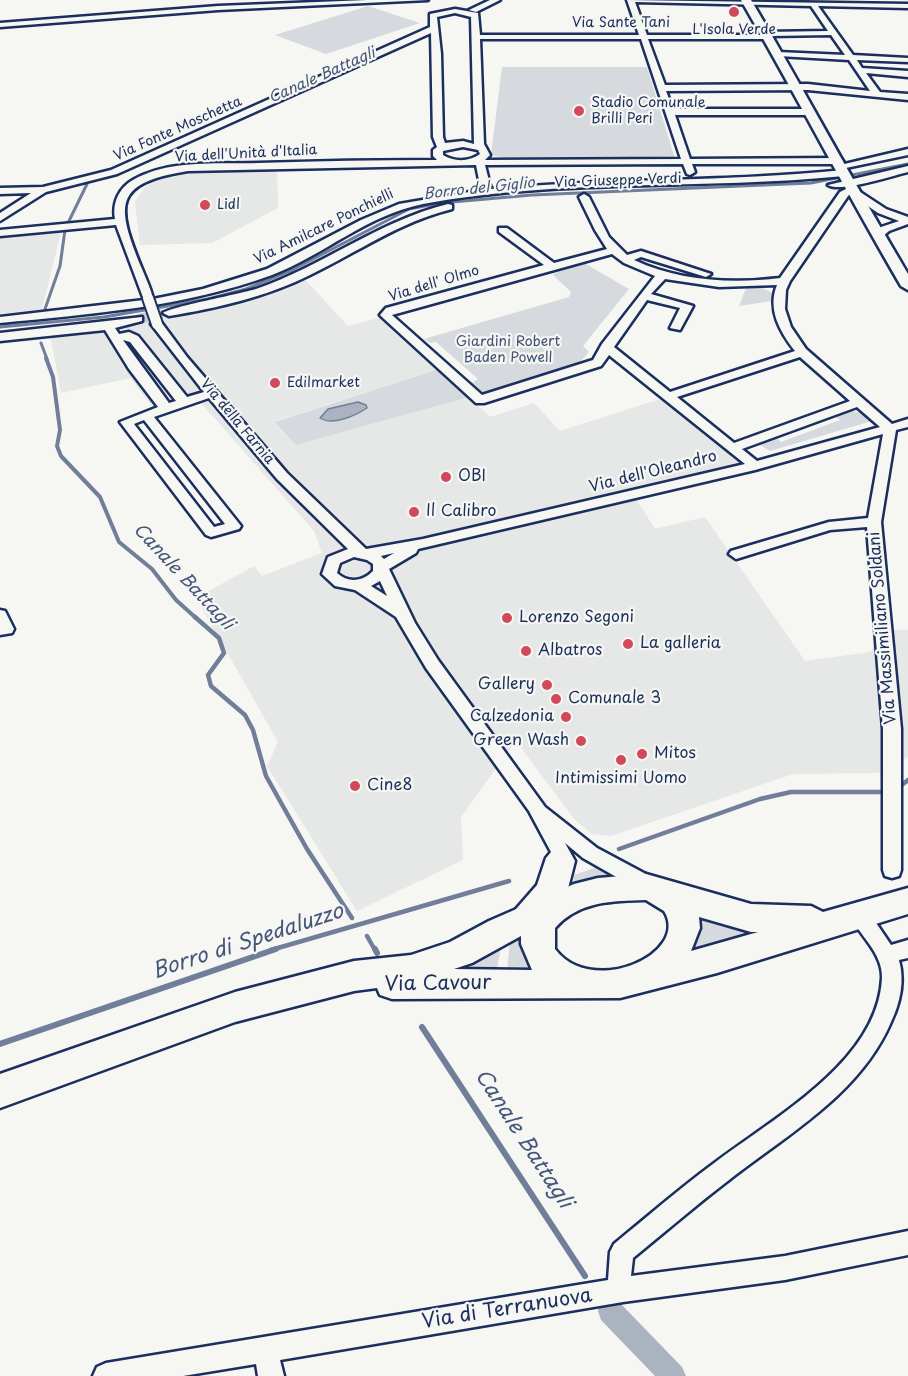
<!DOCTYPE html>
<meta charset="utf-8">
<style>
body{margin:0}
canvas{display:block;background:#f6f6f2}
</style>
<canvas width="908" height="1376"></canvas>
<script>
const ctx = document.querySelector('canvas').getContext('2d');
ctx.lineJoin = 'round';
function fill(path, color) { ctx.fillStyle = color; ctx.fill(path, 'evenodd'); }
function trace(path, color, width, dash) { ctx.strokeStyle = color; ctx.lineWidth = width; ctx.lineCap = dash ? 'butt' : 'round'; ctx.setLineDash(dash || []); ctx.stroke(path); }
function drawText(font, color, halo, rows, align = 'center') {
  ctx.font = font + ' "Playpen Sans",sans-serif'; ctx.lineWidth = 4.5; ctx.setLineDash([]); ctx.textBaseline = 'middle'; ctx.strokeStyle = halo; ctx.fillStyle = color; for (const [text, x, y, turn = 0] of rows) {
    ctx.save(); ctx.translate(x, y); ctx.rotate((+turn || 0) * Math.PI / 180); ctx.textAlign = isNaN(turn) ? turn : align; if (halo) ctx.strokeText(text, 0, 0); ctx.fillText(text, 0, 0); ctx.restore();
  }
}
fill(new Path2D(`
 M277 168 278 208 212 243 140 245 135 202 145 187 157 179 196 170Z
 M61 232 41 313 0 316V237Z
 M299 273 348 326 383 317 439 369 276 421 296 445 469 397 490 417 534 403 560 431 663 398 741 464 630 489 655 529 705 517 805 661 871 652 877 630H908V757L878 773 793 774 611 836 592 834 575 820 516 741 461 817 463 860 357 911 267 766 278 742 196 598 254 566 262 576 322 553 314 531 195 396 154 409 130 378 61 393 49 328 108 323 215 300Z`), '#e6e7e7');
fill(new Path2D(`
 M368 6 420 23 326 54 275 35Z
 M502 67H647L675 159H510L491 155Z
 M584 263 629 289 583 346 589 352 579 363 483 393 472 383 478 379 436 342 430 343 424 339 569 297 571 292 553 275 560 270Z
 M746 288H763L772 293V301L739 306Z
 M439 369 469 397 296 445 275 422Z
 M850 411 859 412 872 421 770 451 760 445 775 437 781 442 840 420 835 416Z
 M597 867 619 878 574 885V875Z
 M694 915 753 931 751 936 691 950Z
 M523 931 542 970H507L510 940Z
 M501 945 497 970 463 969 462 965Z`), '#d6d9dd');
const water = new Path2D(`
 M358 402 366 405 367 408C355 416 332 426 320 418L328 409Z`);
fill(water, '#abb2c0');
trace(water, '#717e99', 1.5);
trace(new Path2D(`
 M281 94 396 42
 M218 122 232 116
 M165 146 206 127`), '#717e99', 2);
trace(new Path2D(`
 M68 223 87 184
 M45 309 60 266 65 230
 M0 327 104 317 208 299 246 289 292 270 409 209 441 203 532 195 811 183 908 164
 M41 343 47 359`), '#717e99', 3);
trace(new Path2D(`
 M46 358 53 377 60 430 57 446 61 456 100 497 119 542 152 569 176 600 196 618`), '#717e99', 4);
trace(new Path2D(`
 M195 617 219 638 224 653 208 675 211 686 245 715 253 730 266 776 307 849 352 918
 M903 784 908 780
 M619 849 760 799 791 792H880
 M367 936 375 950
 M271 950 509 881`), '#717e99', 4.5);
trace(new Path2D(`
 M375 949 377 953
 M422 1027 585 1276
 M0 1044 276 949`), '#717e99', 6);
fill(new Path2D(`
 M610 1299 619 1302 682 1367 686 1376H655L601 1320 598 1311 601 1302Z`), '#abb2c0');
trace(new Path2D(`
 M138 319 169 313`), '#caced4', 10, [10, 5]);
const minor = new Path2D(`
 M367 0H428L218 10 0 27V23L218 6Z
 M490 0H500L476 12 469 10Z
 M627 0 908 4V8L818 6 853 55 908 58V62L857 60 862 68 908 71V77L866 73 880 92 908 94V100L808 90 666 91 673 109H811L815 112 811 115H675L690 159 838 158 843 161 838 164H692L695 172 690 175 687 174 683 164 485 165 491 189C608 178 727 182 844 170L849 173 844 176C705 190 561 178 423 204 367 215 324 255 272 275 184 307 92 314 0 323V317L144 300 116 225 0 236V230L115 219C112 203 119 188 133 180 168 159 219 164 259 163 318 161 378 160 437 160L433 156V150L437 147 433 137 431 33 117 174 46 192 0 221V213L31 193 0 194V188L43 187 111 170 430 27V14L455 9 478 13 480 35H639ZM635 2 811 6 828 31 765 32 762 35H647ZM455 13 471 17 474 144 463 141 445 143 443 137 441 54 437 17ZM831 35 845 55 778 52 774 54 778 56 849 60 870 91 808 84 665 85 648 39H767L770 36ZM480 39H641L681 159 485 160 490 155 484 144ZM463 147 478 150 480 154C469 162 454 162 443 155V151ZM476 165 481 190 399 204 361 220 267 269 203 289 153 299C151 289 146 279 142 269 116 205 112 183 188 171Z
 M908 149V155L841 169 836 166Z
 M908 166V172C892 176 839 193 828 185Z
 M848 188H854L886 209 908 217V224L889 231 882 237H874L873 235 881 227 899 221 878 213 850 194 848 196 790 281 786 290 785 309 791 327 806 349 892 424 908 419V427L896 430 881 522 901 729V870L899 876 892 878 885 876 883 870V729L867 527 830 530 736 559 729 554 731 551 829 522 868 518 883 434 755 470 418 549 416 553 389 569 415 623 438 660 545 807 597 848 655 879 658 885 655 891 648 893 641 891 583 858 565 843 575 861 562 912 555 914 548 912 546 904 534 916 520 924 513 922 510 916 537 885 546 858 551 852 529 811 426 668 396 617 355 590 335 586 322 574 328 557 348 549 277 479 209 398 154 417 241 526 239 529 211 537 206 535 120 422 158 407 129 369 105 330 0 341V333L142 317V321L115 328 119 334 129 332 138 336 187 397 204 392 151 324 161 322 187 357 287 473 366 549 423 539 745 464 609 355 601 366 484 403H476L382 317 380 315 386 308 544 265 499 232V228H507L554 263 607 249 595 230 579 197 584 194 589 197 609 237 627 255 641 251 711 274 706 277 641 257 634 260C679 281 731 284 780 278L840 192ZM612 254 624 263 655 276 602 344 593 360 482 395 392 315ZM665 279 719 287 777 285C767 309 780 332 795 351L670 392 614 347 647 300 680 308 670 328 680 330 693 306 651 294ZM123 340 130 342 176 401 169 403ZM800 357 850 401 734 443 677 397ZM857 407 880 427 757 461 742 449ZM144 420 225 524 214 527 134 424ZM394 553 384 559 381 556ZM354 557 367 560 373 564V571C362 582 348 583 337 573L340 563ZM380 581 387 596 371 586Z
 M448 204 452 205V209C399 222 358 252 310 275 266 297 217 308 169 316L163 313C170 307 240 294 256 289 323 266 379 221 448 204Z
 M0 610 5 611 14 629 12 633 0 635Z
 M859 906 866 908 891 945 908 940V958L899 960C905 981 900 1003 891 1022 860 1094 788 1134 729 1180 696 1205 665 1232 633 1258L631 1276 785 1256 908 1231V1255L785 1280 623 1302 280 1360 284 1376H258L256 1364 183 1376H93L97 1367 106 1363 608 1280 610 1252 614 1244C647 1217 679 1189 713 1164 773 1118 878 1062 882 978 883 953 859 935 849 914L852 908Z`);
const tertiary = new Path2D(`
 M741 0H751C805 91 854 184 908 274V290L901 286C846 192 796 95 741 0Z`);
const primary = new Path2D(`
 M646 874 751 904 811 906 823 912 908 888V914L717 973 620 998 392 999 380 995 377 988 354 991 235 1022 0 1108V1074L235 992 354 961 411 955 450 942 489 921 574 884 598 878ZM646 900 664 911C691 954 591 998 555 949V928C579 901 612 901 646 900ZM699 917 751 932H758L691 951 700 928ZM521 936V944L532 970 454 969 472 963Z`);
trace(minor, '#1b2f5e', 5);
trace(tertiary, '#1b2f5e', 5);
trace(primary, '#1b2f5e', 5);
fill(minor, '#f6f6f2');
fill(tertiary, '#f6f6f2');
fill(primary, '#f6f6f2');
const minorBridge = new Path2D(`
 M148 298 157 324`);
trace(minorBridge, '#1b2f5e', 14, []);
trace(minorBridge, '#f6f6f2', 10);
for (const [x, y, r, color] of [
 [734,12,6,"#d1495b"],
 [579,111,6,"#d1495b"],
 [205,205,6,"#d1495b"],
 [275,383,6,"#d1495b"],
 [446,477,6,"#d1495b"],
 [414,512,6,"#d1495b"],
 [507,618,6,"#d1495b"],
 [628,644,6,"#d1495b"],
 [526,651,6,"#d1495b"],
 [547,685,6,"#d1495b"],
 [556,699,6,"#d1495b"],
 [566,717,6,"#d1495b"],
 [581,741,6,"#d1495b"],
 [642,754,6,"#d1495b"],
 [621,760,6,"#d1495b"],
 [355,786,6,"#d1495b"]
]) { const dot = new Path2D(); dot.arc(x, y, r, 0, 2 * Math.PI); ctx.fillStyle = color; ctx.fill(dot); trace(dot, '#f6f6f2', 2); }
drawText('14px', '#1b2f5e', '#f6f6f2', [
 ["Via Sante Tani",621,23],
 ["Via Fonte Moschetta",178,129,-24],
 ["Via dell'Unità d'Italia",246,154,-3],
 ["Via Giuseppe Verdi",618,181,-2],
 ["Via Amilcare Ponchielli",324,227,-26],
 ["Via dell' Olmo",434,284,-17],
 ["Via della Farnia",237,422,50]
]);
drawText('14px', '#1b2f5e', '#f6f6f2', [
 ["L'Isola Verde",734,30,"center"],
 ["Stadio Comunale",591,103],
 ["Brilli Peri",591,119],
 ["Lidl",217,205],
 ["Edilmarket",287,383]
], 'left');
drawText('14px', '#405177', '#f6f6f2', [
 ["Giardini Robert",508,342],
 ["Baden Powell",508,358]
]);
drawText('italic 15px', '#46567b', '#f6f6f2', [
 ["Canale Battagli",322,76,-24],
 ["Borro del Giglio",479,189,-6]
]);
drawText('16px', '#1b2f5e', '#f6f6f2', [
 ["Via dell'Oleandro",653,472,-14],
 ["Via Massimiliano Soldani",883,628,-95]
]);
drawText('16px', '#1b2f5e', '#f6f6f2', [
 ["OBI",458,477],
 ["Il Calibro",426,512],
 ["Lorenzo Segoni",519,618],
 ["La galleria",640,644],
 ["Albatros",538,651],
 ["Gallery",535,685,"right"],
 ["Comunale 3",568,699],
 ["Calzedonia",554,717,"right"],
 ["Green Wash",569,741,"right"],
 ["Mitos",654,754],
 ["Intimissimi Uomo",621,779,"center"],
 ["Cine8",367,786]
], 'left');
drawText('italic 18px', '#46567b', '#f6f6f2', [
 ["Canale Battagli",183,577,47]
]);
drawText('20px', '#1b2f5e', '#f6f6f2', [
 ["Via Cavour",438,984,-1],
 ["Via di Terranuova",507,1309,-9]
]);
drawText('italic 21px', '#46567b', '#f6f6f2', [
 ["Borro di Spedaluzzo",248,942,-18],
 ["Canale Battagli",523,1139,57]
]);
</script>
